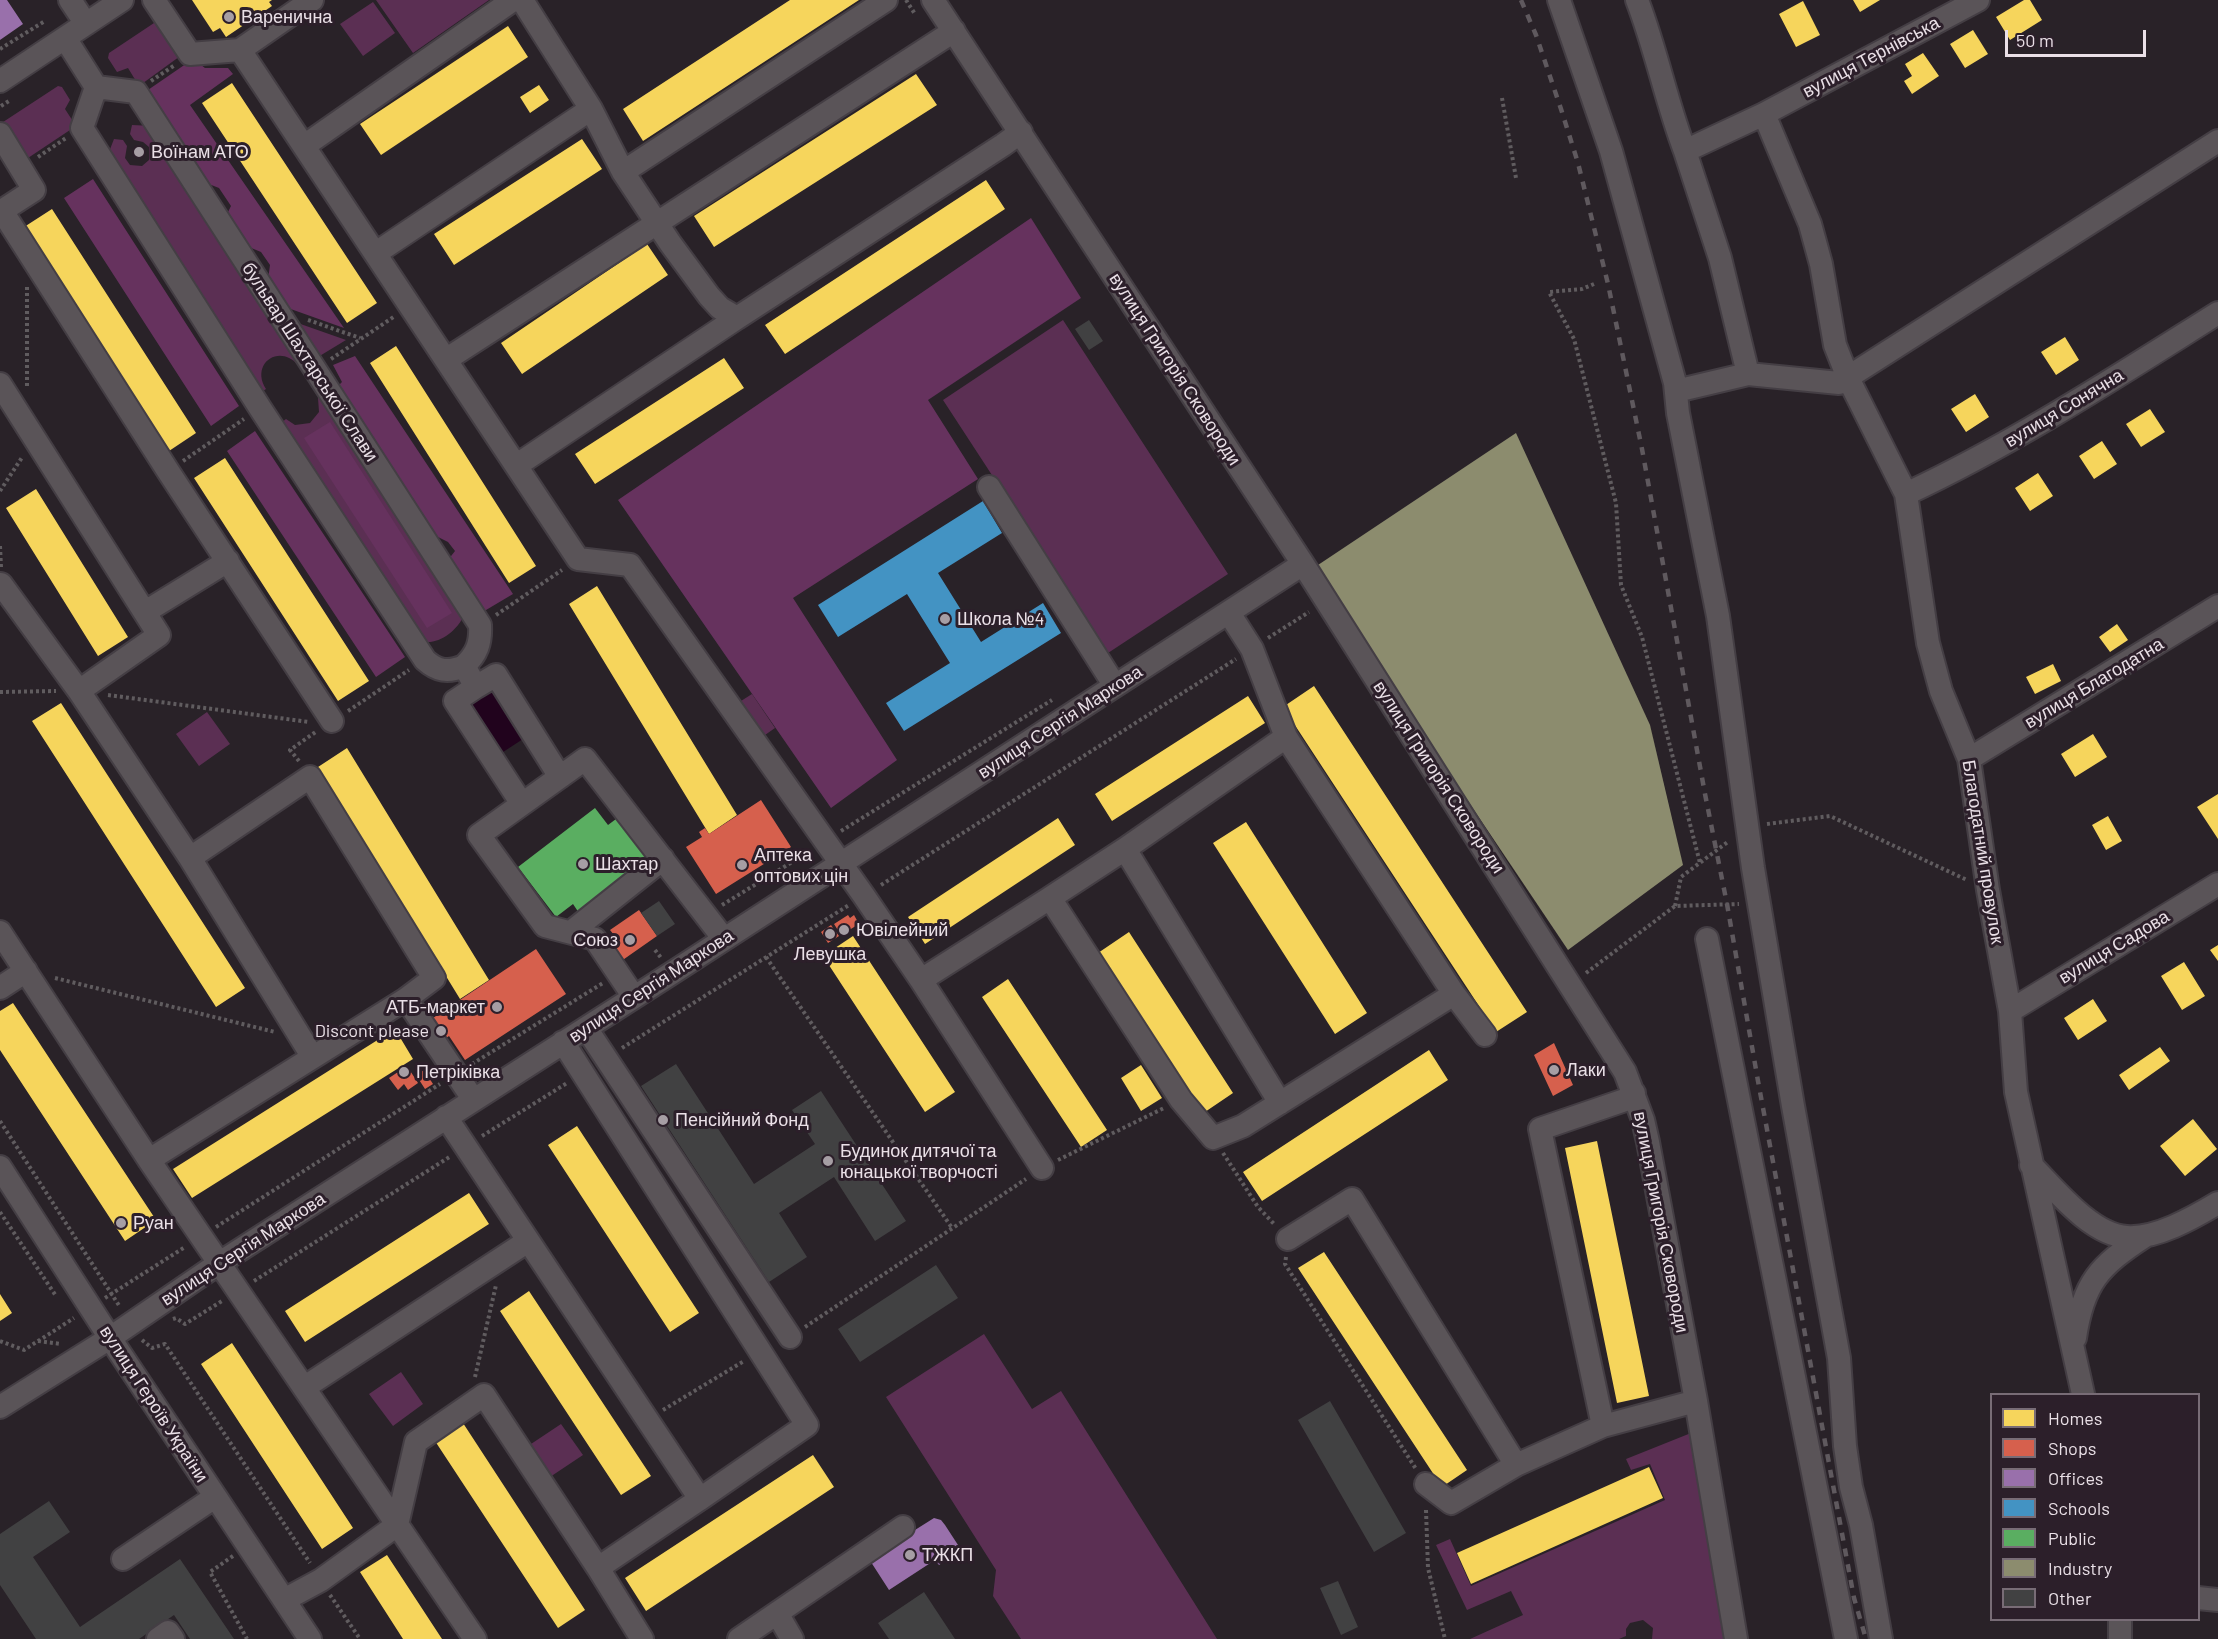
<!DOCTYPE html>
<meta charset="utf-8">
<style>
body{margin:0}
#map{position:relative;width:2218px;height:1639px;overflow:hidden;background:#292228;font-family:Barlow,sans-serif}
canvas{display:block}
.legend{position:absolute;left:1990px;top:1393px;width:210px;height:228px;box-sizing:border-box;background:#2c1f2a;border:2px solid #786c76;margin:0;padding:8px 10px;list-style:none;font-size:18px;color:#eae0e7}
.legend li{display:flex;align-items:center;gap:12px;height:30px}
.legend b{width:30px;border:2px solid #786c76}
.scale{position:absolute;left:2005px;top:30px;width:141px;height:27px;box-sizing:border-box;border:3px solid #eae0e7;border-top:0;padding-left:8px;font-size:18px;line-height:21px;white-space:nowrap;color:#eae0e7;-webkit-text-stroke:4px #2c1f2a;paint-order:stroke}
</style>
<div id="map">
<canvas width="2218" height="1639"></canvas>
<ul class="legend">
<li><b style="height:16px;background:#f6d55c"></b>Homes</li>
<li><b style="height:16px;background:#d6604d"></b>Shops</li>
<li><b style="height:16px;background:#9970ab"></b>Offices</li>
<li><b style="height:16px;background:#4393c3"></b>Schools</li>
<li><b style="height:16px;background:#5aae61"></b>Public</li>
<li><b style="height:16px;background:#8c8c6e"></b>Industry</li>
<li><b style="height:16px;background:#414142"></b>Other</li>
</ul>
<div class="scale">50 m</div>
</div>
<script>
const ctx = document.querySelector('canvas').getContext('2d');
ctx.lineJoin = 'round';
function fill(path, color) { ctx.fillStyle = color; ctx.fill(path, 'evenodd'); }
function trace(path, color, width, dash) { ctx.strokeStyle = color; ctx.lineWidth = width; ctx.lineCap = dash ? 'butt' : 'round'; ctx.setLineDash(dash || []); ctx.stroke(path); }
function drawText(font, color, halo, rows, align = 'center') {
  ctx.font = font + ' Barlow,sans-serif'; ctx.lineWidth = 6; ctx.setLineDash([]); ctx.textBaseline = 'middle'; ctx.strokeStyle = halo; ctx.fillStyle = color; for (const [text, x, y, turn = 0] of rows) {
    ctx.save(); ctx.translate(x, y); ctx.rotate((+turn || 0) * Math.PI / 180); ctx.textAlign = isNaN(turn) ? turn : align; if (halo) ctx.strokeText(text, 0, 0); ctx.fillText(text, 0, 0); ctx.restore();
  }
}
fill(new Path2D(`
 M376 0H489L413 53Z
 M373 2 395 33 363 56 340 24Z
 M160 19 183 54 139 86 128 68 117 72 108 58 109 53Z
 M58 86 62 87 70 100 65 109 76 126 25 160 0 124Z
 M132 125 152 126 304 361 298 365C279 343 250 364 266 389L260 393 107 157 114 139 123 140 127 146 125 158 130 165 142 166 149 160V147L143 142 134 140 130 134Z
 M1063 320 1228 574 1108 653 943 400Z
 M292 321 346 340 318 357Z
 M324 394 463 617C457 630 441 643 426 642L281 423 286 419 295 425 310 423 319 412 318 398Z
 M752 694 775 728 755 742 730 708Z
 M207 712 230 744 199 766 176 734Z
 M984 1334 1032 1409 1061 1391 1217 1639H1021L993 1596 996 1570 886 1397Z
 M401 1372 423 1404 393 1426 369 1394Z
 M561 1424 583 1455 550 1477 528 1446Z
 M1691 1433 1727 1639H1652L1653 1628 1643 1620 1630 1623 1626 1629V1636L1619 1639H1470L1523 1615 1511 1591 1467 1610 1436 1545 1450 1539 1471 1586 1665 1500 1650 1464 1631 1470 1626 1459Z`), '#5b2f53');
fill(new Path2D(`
 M193 59 205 68H228L233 74 190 105 344 328 285 307 268 280 270 265 261 252 244 245 226 216 231 206 219 188 201 181 145 92Z
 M93 179 239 406 211 426 64 198Z
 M1031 218 1081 298 928 400 978 479 793 598 897 760 831 808 618 500Z
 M355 356 513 594 481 613 448 560 455 551 448 542 434 535 335 389 342 382 333 365Z
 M330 422 452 613 427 628 304 438Z
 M255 431 405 657 376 677 227 451Z`), '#66325e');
fill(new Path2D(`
 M493 691 523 739 500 754 469 706Z`), '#21031d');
fill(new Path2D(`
 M192 0H272L269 2 272 6 226 37 220 28 213 32Z
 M790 0H859L643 141 623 109Z
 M1853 0H1880L1860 12Z
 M2024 0H2030L2042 20 2010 40 1996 17Z
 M1803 1 1820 35 1796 47 1779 14Z
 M508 26 528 57 381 155 360 124Z
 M1973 30 1988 54 1965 68 1950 44Z
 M1923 53 1939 76 1912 94 1904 81 1912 76 1905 64Z
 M916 74 937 105 714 247 694 216Z
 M232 83 377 303 347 323 202 103Z
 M539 85 549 100 530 113 520 97Z
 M582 139 602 169 454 265 434 234Z
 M986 180 1005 209 785 354 765 325Z
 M52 209 196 433 166 453 21 229Z
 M647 244 668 275 522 374 501 343Z
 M2065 337 2079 360 2056 375 2041 352Z
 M396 346 536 566 509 583 370 363Z
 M724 358 744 388 595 484 575 454Z
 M1975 394 1989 417 1966 432 1951 409Z
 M2150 409 2165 432 2141 447 2126 424Z
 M2102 441 2117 464 2094 479 2079 456Z
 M225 458 369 681 338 701 194 478Z
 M2038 473 2053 496 2030 511 2015 488Z
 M36 489 128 637 98 656 6 508Z
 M597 586 737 815 709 834 569 604Z
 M2117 624 2128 640 2110 652 2099 637Z
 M2053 664 2061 681 2035 694 2026 677Z
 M1314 686 1527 1012 1496 1032 1283 707Z
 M1248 696 1265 723 1112 821 1095 794Z
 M61 703 245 988 216 1007 32 721Z
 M2093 734 2107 757 2075 777 2061 754Z
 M347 748 489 980 460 999 318 767Z
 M2218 794V839L2197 807Z
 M2108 816 2122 841 2106 850 2092 825Z
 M1058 818 1075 845 925 944 908 917Z
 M1246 822 1367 1013 1335 1034 1213 843Z
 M1129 932 1233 1093 1202 1114 1098 953Z
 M853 936 955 1092 925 1112 823 956Z
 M2218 945V961L2210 950Z
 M2184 962 2205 996 2182 1010 2161 976Z
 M1008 979 1107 1130 1081 1147 982 997Z
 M2093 999 2107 1021 2078 1040 2064 1018Z
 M13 1003 156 1220 125 1241 0 1050V1011Z
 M395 1029 413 1059 192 1198 173 1169Z
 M2160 1047 2170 1061 2129 1090 2119 1075Z
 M1429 1050 1448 1080 1262 1201 1243 1172Z
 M1141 1065 1162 1098 1141 1111 1121 1078Z
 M2193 1119 2217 1149 2185 1176 2160 1146Z
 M577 1126 699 1313 670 1332 548 1145Z
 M1597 1141 1649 1396 1617 1403 1565 1148Z
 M469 1193 489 1224 305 1342 285 1311Z
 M1324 1252 1467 1470 1442 1487 1298 1268Z
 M529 1291 651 1476 621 1495 500 1311Z
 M0 1294 12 1313 0 1321Z
 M232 1343 353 1528 322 1549 201 1364Z
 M463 1423 585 1610 558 1628 435 1441Z
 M813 1455 834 1487 646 1611 625 1578Z
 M1649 1467 1663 1498 1471 1584 1457 1553Z
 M387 1555 442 1639H403L360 1572Z`), '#f6d55c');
fill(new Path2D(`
 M761 800 791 847 716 894 686 847 702 837 699 832 705 828 709 834Z
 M639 910 657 936 617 964 602 943 614 935 610 930Z
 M848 915 850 918 854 915 859 924 841 935 834 924Z
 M831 925 839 936 828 943 821 932Z
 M536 949 566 994 465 1060 449 1036 442 1041 430 1020Z
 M1554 1043 1573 1085 1553 1096 1534 1055Z
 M407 1066 418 1083 408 1090 404 1084 398 1090 389 1078Z
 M424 1070 433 1084 425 1089 416 1075Z`), '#d6604d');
fill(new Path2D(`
 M0 0H7L23 24 0 40Z
 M934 1518 941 1520 945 1525 958 1545 945 1553 949 1558 939 1565 935 1560 889 1590 869 1559Z`), '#9970ab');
fill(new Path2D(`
 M983 501 1002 533 938 573 981 642 1043 603 1061 633 904 731 886 703 950 663 907 594 838 637 818 605Z`), '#4393c3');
fill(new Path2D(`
 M595 808 608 825 616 819 648 860 579 913 573 904 556 917 518 867Z`), '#5aae61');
fill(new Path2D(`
 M1516 433 1650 725 1683 865 1568 950 1312 569Z`), '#8c8c6e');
fill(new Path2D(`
 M1089 320 1103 341 1089 350 1075 329Z
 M659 901 675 924 657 936 641 913Z
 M676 1064 754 1184 815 1144 792 1110 821 1091 906 1221 875 1241 834 1177 779 1213 807 1257 769 1282 641 1086Z
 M936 1265 958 1298 860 1362 838 1329Z
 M1330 1401 1406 1533 1374 1552 1298 1420Z
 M49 1501 70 1532 33 1557 80 1627 180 1559 234 1639H190L174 1615 139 1639H36L0 1585V1534Z
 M1338 1581 1358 1627 1341 1635 1320 1588Z
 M924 1592 955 1639H889L878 1623Z`), '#414142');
const minor = new Path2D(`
 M70 0 86 24
 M154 0 190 54 240 50 578 559 630 565 864 896 921 980 1050 898 1181 1100 1213 1138 1243 1126 1454 994
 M522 0 591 109 623 172 670 243 709 296 720 308 737 318 1003 145 1021 132
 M933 0 1303 564 1625 1072 1643 1120 1648 1142 1696 1401 1736 1639
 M1559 0 1611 151 1675 383 1678 413 1718 616 1753 868 1793 1106 1839 1358 1845 1446 1851 1487 1861 1525 1881 1639
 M1637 0C1656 49 1666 101 1685 151L1764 114 1810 224 1821 264 1835 345 1848 378 1906 494 1928 643 1941 691 1969 759 1988 890 2010 1011 2016 1092 2083 1394
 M65 38 96 87 136 92 480 625C481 643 477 654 464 666L476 687 496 675 560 777
 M240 50 312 0
 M0 81 122 0
 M96 87 82 128 260 408 425 660C437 671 448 673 464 666
 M1764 114 1978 0
 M0 134 34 190 0 212
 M304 146 513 0
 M1685 151 1720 258 1748 374 1839 383 2218 141
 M623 172 886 0
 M2 211 168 471 332 721
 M376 253 591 109
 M447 359 954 31
 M0 384 159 635 79 691 1 584 0 585
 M1676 391 1748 374
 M517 465 737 318
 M989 487 1115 686
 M1906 494C2015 443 2116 377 2218 313
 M145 612 228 561
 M1229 613 1252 649 1286 737 1454 994 1485 1035
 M476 687 455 701 522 804
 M79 691 190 858 312 1056
 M1969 759 2218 606
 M1125 849 1280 1103
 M190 858 310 777 434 978 406 999
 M1050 898 1125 849 1286 737
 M0 932 149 1160
 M571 932 663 859
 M1707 939 1846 1639
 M921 980 1042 1168
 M0 988 26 971
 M634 997 595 939 545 926 479 835 585 759 724 939
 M2010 1011 2218 884
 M586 1028 790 1337
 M473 1099 406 999 149 1160 475 1639
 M446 1117 700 1499 807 1425 563 1042
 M2031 1165C2055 1189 2091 1235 2127 1237 2156 1239 2193 1218 2218 1203
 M0 1167 110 1338 310 1639
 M1288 1239 1352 1199 1516 1465
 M2075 1338C2083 1283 2099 1266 2145 1236
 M305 1387 528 1241
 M0 1407 110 1338 218 1264 672 973 1303 564
 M1603 1426 1540 1129 1625 1100 1634 1093
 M1426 1484 1451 1503 1516 1465 1603 1426 1696 1401
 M123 1559 215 1497
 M598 1568 700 1499
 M2198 1598 2218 1600
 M284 1600 321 1580 397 1525 416 1442 484 1395 598 1568 642 1639
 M777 1613 792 1639
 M2120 1620V1639
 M158 1639 168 1632 173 1639
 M739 1639 903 1527`);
trace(minor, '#443e44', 26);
trace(new Path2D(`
 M906 0 915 14
 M0 49 45 21
 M151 81 175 65
 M1502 98 1516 178
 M1 106 9 101
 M38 157 66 138
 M1594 284 1582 289 1549 292 1574 339 1616 503 1621 585 1642 637 1700 863
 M27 287V387
 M308 320 360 338
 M331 359 395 316
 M183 461 244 419
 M0 491 23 456
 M0 546 1 567
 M496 615 562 570
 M1268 638 1309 612
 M0 692 56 691
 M108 695 309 722
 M348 711 409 670
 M299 761 290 750 317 731
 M1767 824 1830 816 1967 880
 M841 831 1052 700
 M881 885 1236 659
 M722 905 810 851
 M1675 906 1681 877 1729 841
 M655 950 662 959
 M766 957 952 1228
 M1586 973 1675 906 1739 904
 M55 978 275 1032
 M622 1048 849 905
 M472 1064 603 983
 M0 1121 120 1307
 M482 1136 567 1083
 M1223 1153 1258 1207 1275 1225
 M1058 1160 1164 1108
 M0 1212 56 1296
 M216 1227 440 1084
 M1286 1257 1285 1264 1416 1469
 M254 1281 451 1156
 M105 1298 185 1247
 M173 1319 176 1318 185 1324 222 1301
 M805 1327 1026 1179
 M142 1340 152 1348 165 1344 310 1563
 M0 1341 24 1350 74 1318
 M38 1341 61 1344
 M475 1377 496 1285
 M663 1410 744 1361
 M1426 1510 1428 1568 1445 1639
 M233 1556 210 1572 247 1639
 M330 1595 360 1639`), '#605c5f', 4, [3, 3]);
trace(minor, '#5a5458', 22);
trace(new Path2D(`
 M1521 0 1536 35 1561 109 1578 163 1608 284 1642 449 1705 794 1727 904 1758 1081 1854 1598 1866 1639`), '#5f595e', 4.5, [8, 8]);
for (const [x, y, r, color] of [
 [229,17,6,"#a69ea4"],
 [139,152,6,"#a69ea4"],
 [945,619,6,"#a69ea4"],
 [583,864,6,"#a69ea4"],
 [742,865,6,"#a69ea4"],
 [844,930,6,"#a69ea4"],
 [830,934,6,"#a69ea4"],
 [630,940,6,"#a69ea4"],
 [497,1007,6,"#a69ea4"],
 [441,1031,6,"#a69ea4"],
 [1554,1070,6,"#a69ea4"],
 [404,1072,6,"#a69ea4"],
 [663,1120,6,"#a69ea4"],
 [828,1161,6,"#a69ea4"],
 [121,1223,6,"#a69ea4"],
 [910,1555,6,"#a69ea4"]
]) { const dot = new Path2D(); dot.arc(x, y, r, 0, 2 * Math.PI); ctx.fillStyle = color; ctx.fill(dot); trace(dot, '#2c1f2a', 2); }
drawText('18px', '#eae0e7', '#2c1f2a', [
 ["Варенична",241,17],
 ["Воїнам АТО",151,152],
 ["Школа №4",957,619],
 ["Аптека",754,855],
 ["оптових цін",754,876],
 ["Шахтар",595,864],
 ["Ювілейний",856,930],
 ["Союз",618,940,"right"],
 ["Левушка",830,954,"center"],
 ["АТБ-маркет",485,1007,"right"],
 ["Discont please",429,1031,"right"],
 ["Лаки",1566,1070],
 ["Петріківка",416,1072],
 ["Пенсійний Фонд",675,1120],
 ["Будинок дитячої та",840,1151],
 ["юнацької творчості",840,1172],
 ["Руан",133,1223],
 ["ТЖКП",922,1555]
], 'left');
drawText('18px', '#eae0e7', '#2c1f2a', [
 ["вулиця Тернівська",1871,57,-28],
 ["бульвар Шахтарської Слави",310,362,57],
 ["вулиця Григорія Сковороди",1175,369,57],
 ["вулиця Сонячна",2064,408,-31],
 ["вулиця Благодатна",2094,683,-31],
 ["вулиця Сергія Маркова",1060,722,-33],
 ["вулиця Григорія Сковороди",1439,777,57],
 ["Благодатний провулок",1983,852,81],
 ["вулиця Садова",2114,947,-31],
 ["вулиця Сергія Маркова",651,986,-33],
 ["вулиця Григорія Сковороди",1661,1222,79],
 ["вулиця Сергія Маркова",243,1249,-33],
 ["вулиця Героїв України",154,1404,57]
]);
</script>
